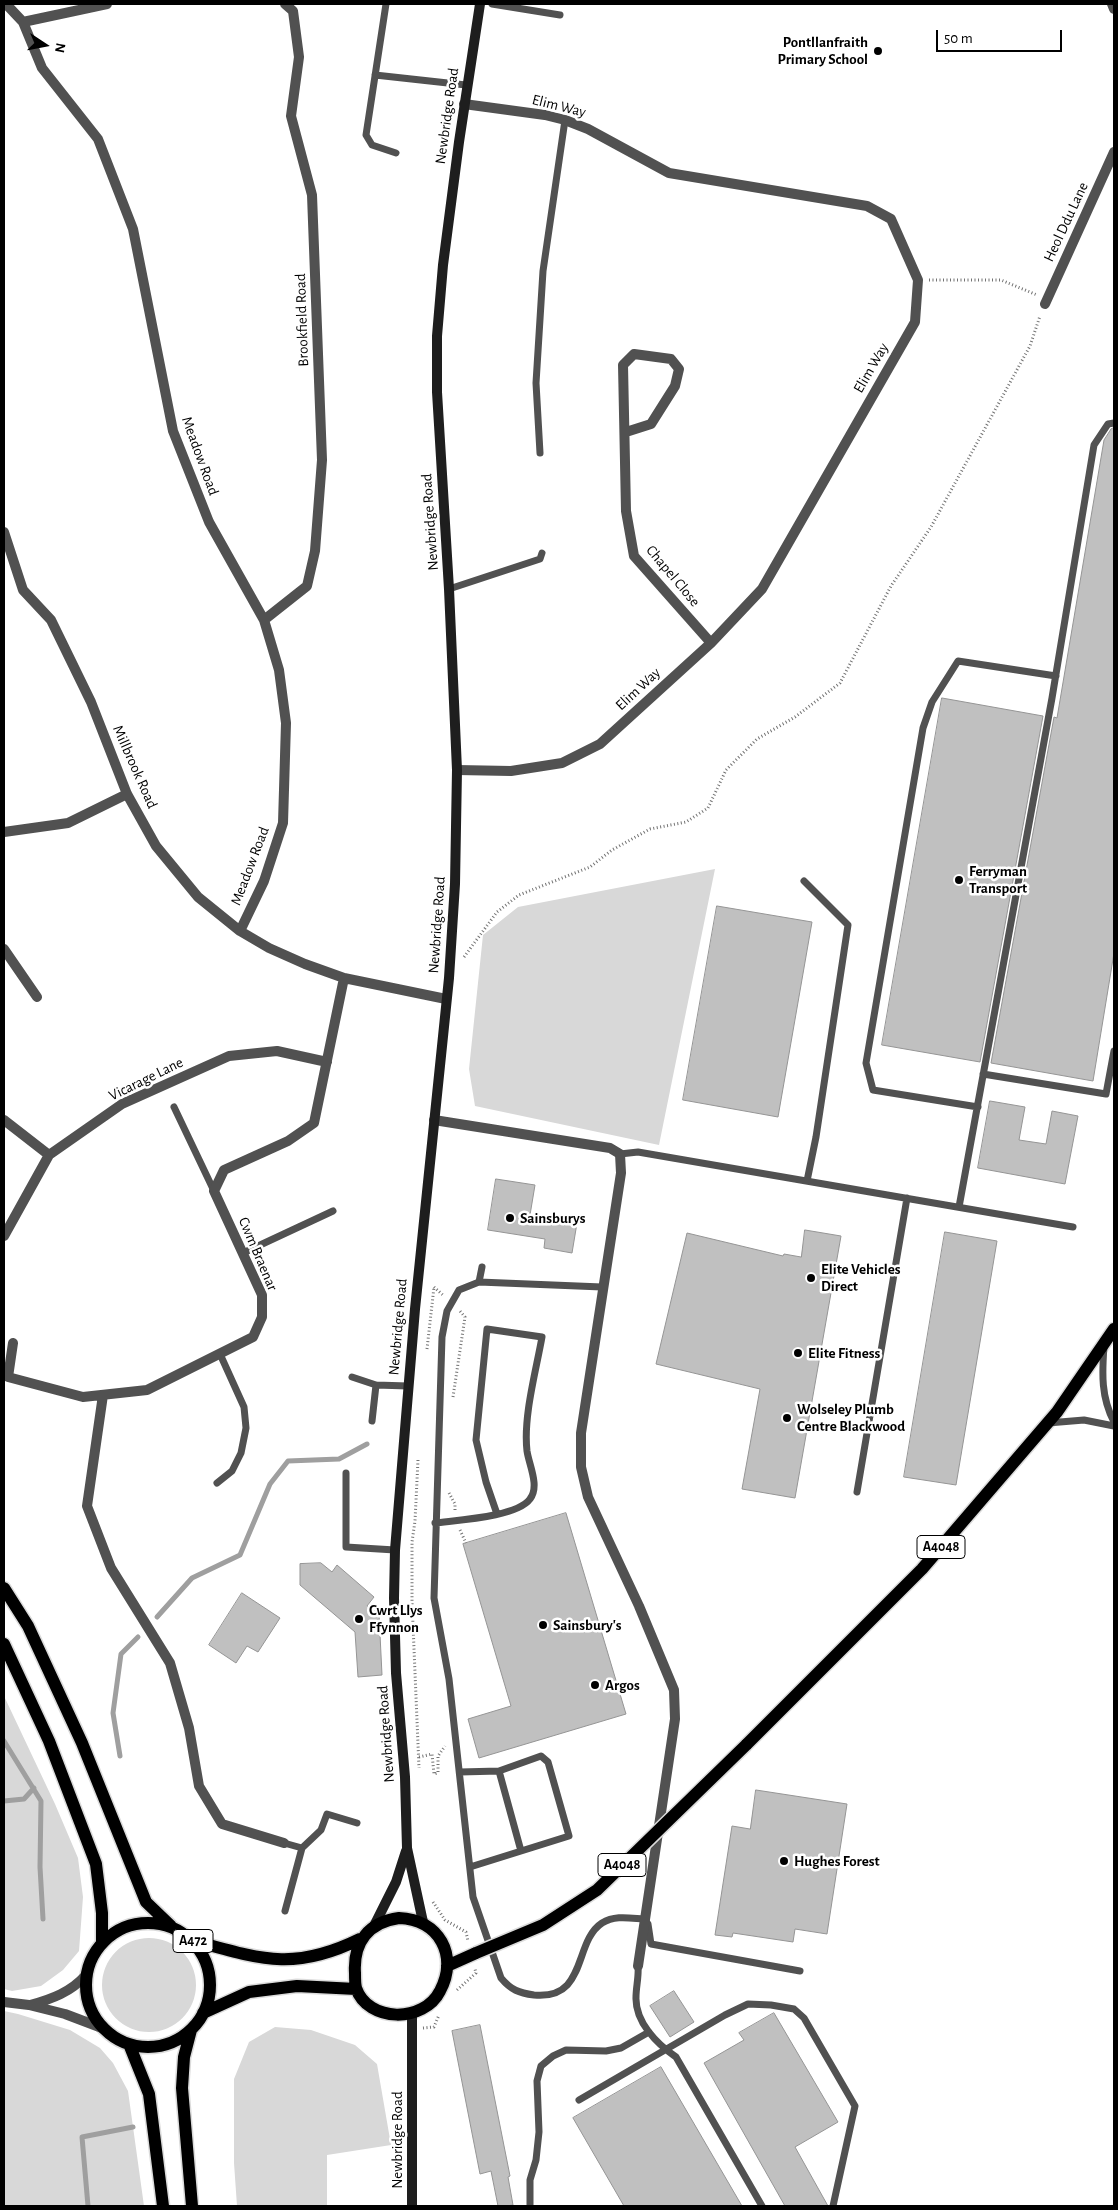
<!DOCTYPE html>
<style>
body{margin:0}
#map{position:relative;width:1118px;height:2210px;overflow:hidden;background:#fff;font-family:"Alegreya Sans",sans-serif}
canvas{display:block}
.frame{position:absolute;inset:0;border:5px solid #000;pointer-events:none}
.north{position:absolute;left:20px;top:20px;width:50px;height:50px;-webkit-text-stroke:4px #fff;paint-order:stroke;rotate:101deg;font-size:14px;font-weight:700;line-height:20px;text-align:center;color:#000}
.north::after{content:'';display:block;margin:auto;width:18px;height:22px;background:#000;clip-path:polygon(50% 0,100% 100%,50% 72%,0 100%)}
.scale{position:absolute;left:936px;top:30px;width:126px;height:22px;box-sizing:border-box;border:2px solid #000;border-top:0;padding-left:6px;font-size:15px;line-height:18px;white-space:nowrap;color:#000;-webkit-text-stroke:4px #fff;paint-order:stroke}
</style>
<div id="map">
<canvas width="1118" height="2210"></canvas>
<div class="frame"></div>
<div class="north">N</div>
<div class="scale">50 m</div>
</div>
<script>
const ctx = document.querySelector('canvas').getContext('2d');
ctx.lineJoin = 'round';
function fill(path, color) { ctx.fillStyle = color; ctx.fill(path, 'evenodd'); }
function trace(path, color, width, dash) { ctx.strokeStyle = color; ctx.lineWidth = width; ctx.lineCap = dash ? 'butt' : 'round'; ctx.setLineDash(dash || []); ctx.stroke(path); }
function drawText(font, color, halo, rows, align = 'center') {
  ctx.font = font + ' "Alegreya Sans",sans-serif'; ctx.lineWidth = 5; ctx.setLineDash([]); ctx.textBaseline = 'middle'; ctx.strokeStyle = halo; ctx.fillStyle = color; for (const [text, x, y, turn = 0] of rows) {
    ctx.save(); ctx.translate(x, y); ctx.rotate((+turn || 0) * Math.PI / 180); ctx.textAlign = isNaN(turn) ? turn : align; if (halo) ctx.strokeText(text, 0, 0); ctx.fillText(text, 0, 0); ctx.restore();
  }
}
fill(new Path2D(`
 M715 869 659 1145 475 1106 469 1069 483 935 518 907Z
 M4 1696 55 1804 78 1858 83 1897 79 1951 63 1970 41 1986 12 1991 4 1989Z
 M102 1985a47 47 0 1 1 94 0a47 47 0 1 1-94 0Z
 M4 2011 18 2014 70 2030 100 2048 113 2063 128 2091 144 2206H4Z
 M275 2027 311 2030 355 2045 377 2064 391 2145 327 2155V2206H237L234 2163V2079L249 2042Z`), '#d8d8d8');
trace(new Path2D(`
 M157 1617 192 1578 240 1555 270 1484 288 1461 339 1459 367 1444
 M4 1741 41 1801 40 1867 43 1919
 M120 1756 113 1713 121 1654 138 1637
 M4 1801 24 1799 34 1788
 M88 2206 82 2137 133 2127`), '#9f9f9f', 5);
const building = new Path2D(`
 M1114 428V953L1093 1081 991 1063 1054 717 1057 718 1104 440 1111 429Z
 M942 698 1043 716 980 1062 882 1045Z
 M717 906 812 922 778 1117 683 1100Z
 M990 1101 1025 1107 1019 1140 1046 1144 1052 1111 1078 1116 1065 1184 978 1168Z
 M496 1179 535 1185 530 1215 577 1223 572 1253 544 1248 545 1239 488 1230Z
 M805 1230 841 1236 795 1498 742 1489 760 1389 656 1364 687 1233 783 1256 784 1254 801 1257Z
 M945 1232 997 1241 956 1485 904 1477Z
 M566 1513 626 1714 479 1758 468 1719 511 1706 463 1544Z
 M321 1563 332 1572 337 1565 374 1597 367 1606 379 1614 382 1675 358 1677 355 1632 300 1585V1564Z
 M242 1593 280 1618 258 1652 247 1646 236 1663 209 1645Z
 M756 1790 847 1804 827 1934 795 1929 793 1942 733 1933 732 1937 715 1935 732 1826 750 1829Z
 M674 1991 694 2022 670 2037 650 2006Z
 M774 2013 838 2122 795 2147 828 2206H785L704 2063 744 2040 739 2033Z
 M480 2025 510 2176 508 2177 513 2205 506 2206H498L491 2171 480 2174 452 2031Z
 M661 2067 742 2206H624L573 2118Z`);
fill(building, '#c0c0c0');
trace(building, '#959595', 1);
const primary = new Path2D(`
 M4 1588 28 1626 82 1743 146 1902 171 1926
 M4 1644 49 1741 96 1864 102 1913V1942
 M746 1745 922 1569 1057 1412 1114 1329
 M399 1918C439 1919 459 1956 440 1991 424 2023 368 2023 356 1988 355 1984 355 1978 355 1973 353 1942 369 1922 399 1918Z
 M86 1985a62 62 0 1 1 124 0a62 62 0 1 1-124 0Z
 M192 1940C260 1959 293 1972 360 1939
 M447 1966 476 1953
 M203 2013 249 1992 297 1986 356 1989
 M191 2030 184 2057 182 2088 192 2206
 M129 2044 149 2094 163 2206`);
trace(primary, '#dbdbdb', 15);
trace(new Path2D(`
 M929 280H1001L1037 295
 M464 957 497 912 519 895 590 867 612 850 650 829 686 822 708 808 726 770 757 739 795 717 840 683 891 586 931 527 1030 346 1040 316
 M434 1287 444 1296
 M427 1349 434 1287
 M453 1397 465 1317 460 1311
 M418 1460 415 1521 412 1542V1601L419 1768
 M449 1493 455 1504V1510
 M460 1530 466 1543
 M419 1757 432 1754 434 1774 438 1773V1756L445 1746
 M433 1902 445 1920 466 1932 468 1941
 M457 1990 476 1973 475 1969
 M423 2028 434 2027 439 2015`), '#737373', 3, [1, 2.5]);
trace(new Path2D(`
 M386 4 366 135 372 145 396 153
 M492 4 560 15
 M375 75 466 85
 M540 453 536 383 543 271 565 120
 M449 589 540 559 542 553
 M804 881 848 925 816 1137 807 1181
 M983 1074 1106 1094 1114 1051
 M174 1107 214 1191
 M978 1107 873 1090 866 1063 923 728 932 702 958 661 1056 676
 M620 1154 638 1152 1073 1227
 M959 1207 1052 698 1094 445 1108 424 1114 423
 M243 1253 333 1211
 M479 1282 482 1267
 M602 1287 479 1282 459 1290 447 1311 442 1337 434 1598 449 1679 473 1897 501 1978C511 1990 519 1993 534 1995 588 2000 573 1942 602 1923 615 1915 629 1918 644 1919L648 1924 651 1944 800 1971
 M1104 1346C1102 1374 1101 1397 1114 1422
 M352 1377 376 1385 408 1386
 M372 1421 376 1385
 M1048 1423 1084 1420 1114 1426
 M346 1473V1547L395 1550
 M217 1483 232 1471 241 1453 246 1428 244 1407 220 1354
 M857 1492 907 1198
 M435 1523C457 1520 517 1517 530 1499 540 1486 529 1465 527 1451 523 1417 536 1371 542 1337L487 1329 476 1440 486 1482 497 1514
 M499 1771 521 1851
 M460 1772 499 1771 541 1756 548 1762 569 1836 470 1867
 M284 1843 302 1848 285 1911
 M302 1848 321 1830 327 1814 357 1823
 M638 1966C639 1976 636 1987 636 1997 635 2022 657 2044 676 2057L762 2206
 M579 2100 725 2015 748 2004 771 2005 794 2009 804 2018 855 2106 833 2206
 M530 2206V2180L536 2160 539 2132 537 2081 541 2066 553 2056 566 2050 606 2051 621 2048 649 2032`), '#515151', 7);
trace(new Path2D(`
 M6 4 23 22 42 68 98 139 133 229 173 431 209 522 264 620 279 670 286 723 283 823 264 881 240 931
 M1112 4 1114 9
 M23 22 107 4
 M1045 304 1114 152
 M626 432 651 424 675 386 679 369 671 359 634 354 623 365 626 511 634 556 711 643
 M4 532 23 590 51 620 91 702 127 794 156 846 198 897 240 931 269 948 305 964 344 978 446 999
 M264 620 307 586 315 551 322 460 312 195 291 116 299 57 293 11 285 4
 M457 770 511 771 562 763 600 744 711 643 762 589 915 322 918 280 891 219 867 206 669 173 588 129 565 120 545 115 464 104
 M4 832 68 823 127 794
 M4 949 37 997
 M4 1120 49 1155
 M434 1120 610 1148 620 1154 621 1173 581 1433V1467L588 1497 639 1606 674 1690 675 1719 638 1966
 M4 1236 49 1155 122 1104 229 1056 277 1051 327 1062
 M13 1343 8 1377 83 1397 147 1390 253 1337 262 1317V1295L214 1191 224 1170 288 1141 314 1123 344 978
 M103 1395 87 1506 111 1568 170 1663 189 1728 199 1786 222 1824 284 1843
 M4 2002 29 2005 65 2014 102 2028
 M30 2005C52 1999 71 1992 86 1975`), '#515151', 10);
trace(new Path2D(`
 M423 1922 407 1848 405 1777 396 1673 394 1598 395 1550 415 1309 449 978 455 884 457 770 449 589 437 392V336L443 265 459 142 480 4
 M374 1926 396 1882 406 1851
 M412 2014V2206`), '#1e1e1e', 10);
trace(primary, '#000', 12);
const primaryBridge = new Path2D(`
 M476 1953 543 1925 597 1890 746 1745`);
trace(primaryBridge, '#dbdbdb', 15, []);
trace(primaryBridge, '#000', 12);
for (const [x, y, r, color] of [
 [878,51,5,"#000"],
 [959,880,5,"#000"],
 [510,1218,5,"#000"],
 [811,1278,5,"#000"],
 [798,1353,5,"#000"],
 [787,1418,5,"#000"],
 [359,1619,5,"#000"],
 [543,1625,5,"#000"],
 [595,1685,5,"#000"],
 [784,1861,5,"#000"]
]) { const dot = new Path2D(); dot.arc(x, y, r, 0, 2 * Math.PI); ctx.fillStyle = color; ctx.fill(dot); trace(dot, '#fff', 2); }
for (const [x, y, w] of [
 [941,1547,48],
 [622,1865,48],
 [193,1941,40]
]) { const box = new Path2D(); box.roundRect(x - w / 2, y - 11.5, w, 23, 4); ctx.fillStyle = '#fff'; ctx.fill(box); trace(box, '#000', 1); }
drawText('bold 14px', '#000', null, [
 ["A4048",941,1547],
 ["A4048",622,1865],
 ["A472",193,1941]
]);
drawText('bold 15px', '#000', '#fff', [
 ["Pontllanfraith",868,42,"right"],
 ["Primary School",868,59,"right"],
 ["Ferryman",969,871],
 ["Transport",969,888],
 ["Sainsburys",520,1218],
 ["Elite Vehicles",821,1269],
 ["Direct",821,1286],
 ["Elite Fitness",808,1353],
 ["Wolseley Plumb",797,1409],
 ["Centre Blackwood",797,1426],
 ["Cwrt Llys",369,1610],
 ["Ffynnon",369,1627],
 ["Sainsbury's",553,1625],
 ["Argos",605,1685],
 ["Hughes Forest",794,1861]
], 'left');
drawText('15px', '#000', '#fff', [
 ["Elim Way",559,106,14],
 ["Newbridge Road",447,116,-82],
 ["Heol Ddu Lane",1066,222,-65],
 ["Brookfield Road",302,320,-92],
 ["Elim Way",871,368,-60],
 ["Meadow Road",200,456,70],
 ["Newbridge Road",430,522,-94],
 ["Chapel Close",673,576,50],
 ["Elim Way",638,689,-43],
 ["Millbrook Road",135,767,66],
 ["Meadow Road",250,866,-69],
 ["Newbridge Road",437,925,-86],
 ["Vicarage Lane",146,1079,-26],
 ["Cwm Braenar",258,1254,67],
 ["Newbridge Road",398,1327,-85],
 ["Newbridge Road",386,1734,-94],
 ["Newbridge Road",397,2140,-90]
]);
</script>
